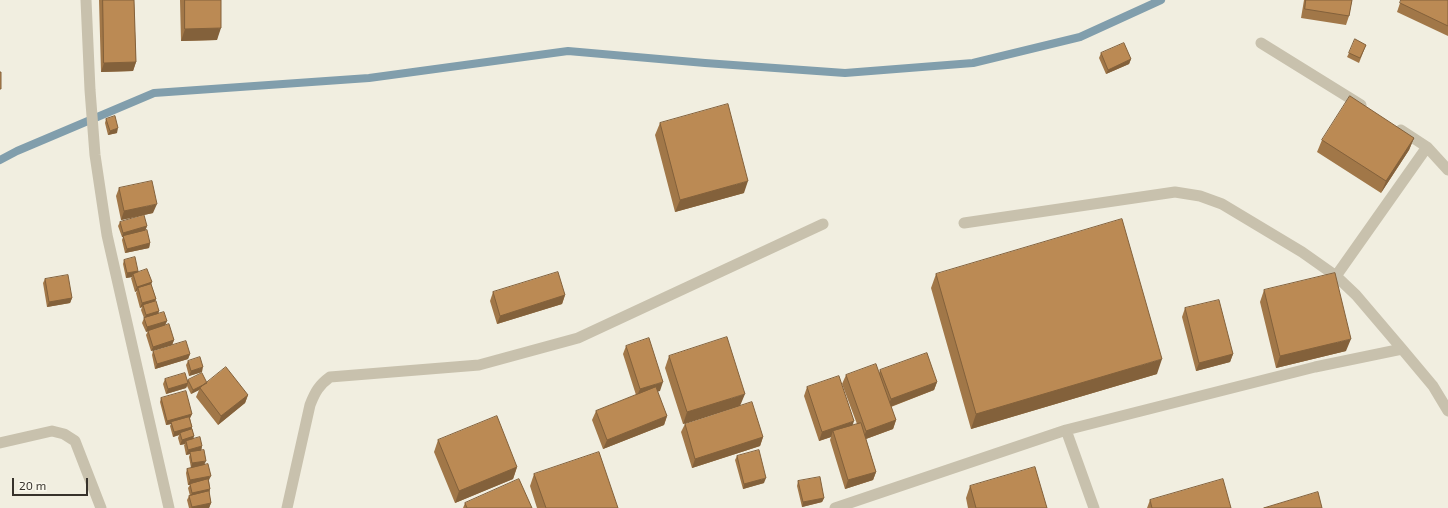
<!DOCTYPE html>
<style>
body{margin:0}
#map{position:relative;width:1448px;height:508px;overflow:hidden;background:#f1eee0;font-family:"Exo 2",sans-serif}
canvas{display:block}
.scale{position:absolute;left:12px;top:478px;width:76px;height:18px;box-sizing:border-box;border:2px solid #37322b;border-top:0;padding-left:5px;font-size:12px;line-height:14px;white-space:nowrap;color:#37322b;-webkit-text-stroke:3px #f9f7ec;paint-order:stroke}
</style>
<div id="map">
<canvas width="1448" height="508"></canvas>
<div class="scale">20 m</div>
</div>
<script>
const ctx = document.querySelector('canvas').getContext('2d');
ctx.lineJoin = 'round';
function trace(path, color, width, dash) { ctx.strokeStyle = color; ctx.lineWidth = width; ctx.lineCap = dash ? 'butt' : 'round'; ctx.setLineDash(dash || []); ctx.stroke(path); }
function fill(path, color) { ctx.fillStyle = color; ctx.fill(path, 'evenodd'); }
trace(new Path2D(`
 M0 160 17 151 154 93 369 78 568 51 705 63 845 73 973 63 1080 37 1161 0`), '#819eac', 8);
trace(new Path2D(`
 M1261 43 1361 105
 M1401 130 1427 147 1448 170
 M964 223 1175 192 1200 196 1222 204 1302 252 1336 276 1356 295 1402 349 1433 386 1448 411
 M1336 276 1427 147
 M1066 430 1094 508
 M0 443 52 431 64 434 75 441 101 508
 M287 508 310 405C315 392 319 385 330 377L479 365 578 338 823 224
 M835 508 1066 430 1315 367 1402 349`), '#c8c1ad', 11);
trace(new Path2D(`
 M86 0 90 90 95 155 107 235 169 508`), '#c8c1ad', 11);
fill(new Path2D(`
 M99 0H134L136 62 133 71 101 72Z
 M180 0H221L217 40 181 41Z
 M1304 0H1352L1349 16 1346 25 1301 18Z
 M1448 0V36L1397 12 1400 3Z
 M1366 45 1359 63 1347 57 1349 53Z
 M1101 53 1131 59 1129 64 1106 74 1099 58Z
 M106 119 117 133 108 135 105 123Z
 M660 123 744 193 675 212 655 135Z
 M1414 138 1409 150 1381 193 1317 152 1322 140Z
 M119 188 153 213 121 220 116 196Z
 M120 222 147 226 145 231 150 243 149 248 125 253 122 240 123 237H122L118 226Z
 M124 260 138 271V272L152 282 151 284 156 299 155 301 159 311 158 313 167 321 165 325 174 340 172 345 151 351 146 335 148 331 146 332 142 323 144 318 141 310 142 307 140 308 136 293 137 291 135 292 131 278 132 277 126 278 123 264Z
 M936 274 1157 374 971 429 931 288Z
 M45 279 72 298 70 303 47 307 43 283Z
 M1264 290 1346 351 1276 368 1260 302Z
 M493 292 565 295 562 304 497 324 490 301Z
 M1185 308 1233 354 1230 362 1196 371 1182 317Z
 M626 346 660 391H657L667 416 664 425 603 449 592 420 596 411 636 395 623 354Z
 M153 351 190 354 188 359 155 369 152 355Z
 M669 356 740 406 683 424 665 368Z
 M188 361 202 372 189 376 186 365Z
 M880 370 937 382 934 390 891 407 896 420 893 429 866 439 876 472 873 480 845 489 830 440 831 437 819 441 804 396 807 387 852 426 857 424 842 384 846 375 879 373Z
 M165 379 187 381 188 380 207 383 248 395 245 403 218 425 196 397 199 390 191 394 187 386 186 388 166 394 163 384Z
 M161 398 192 414 190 418 192 427V429L194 436 193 439 202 446 201 451 209 480 210 489 209 493 211 503 209 508H189L187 500 189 496H190L188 488 190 485H188L186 473 187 469 191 468 189 457 190 454 186 455 184 445 185 444 180 445 178 438 179 435 173 437 170 426 171 424 166 425 160 402Z
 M685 424 763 437 760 446 692 468 681 432Z
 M438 440 517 467 513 479 455 503 434 452Z
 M737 456 764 483 743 489 735 460Z
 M534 474 618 508H537L530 486Z
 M798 481 824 498 822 502 802 507 797 486Z
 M970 486 1047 508H968L966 498Z
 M1150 500 1231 508H1147Z
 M465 503 532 508H463Z`), '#a17748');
fill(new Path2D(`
 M221 28 217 40 181 41 185 29Z
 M1131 59 1129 64 1106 74 1108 70Z
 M136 62 133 71 101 72 104 63Z
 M118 128 117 133 108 135 110 131Z
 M1414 138 1409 150 1381 193 1386 181Z
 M748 181 744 193 675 212 680 200Z
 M157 204 153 213 121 220 124 211Z
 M147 226 145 231 123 236V237H122L123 233Z
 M150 243 149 248 125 253 127 249Z
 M138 271 137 275 133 274 132 277 126 278 127 273Z
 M152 282 150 287 138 288 137 291 135 292 137 287Z
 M565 295 562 304 497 324 500 316Z
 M72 298 70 303 47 307 49 302Z
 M156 299 154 303 143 305 142 307 140 308 142 303Z
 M159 311 158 315 144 320 146 315Z
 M167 321 165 325 146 332 147 327Z
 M1351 339 1346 351 1276 368 1280 356Z
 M174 340 172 345 151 351 153 347Z
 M190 354 188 359 155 369 157 364Z
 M1233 354 1230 362 1196 371 1199 363Z
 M1162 359 1157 374 971 429 976 414Z
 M203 367 202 372 189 376 191 371Z
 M663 382 660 391 636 398 640 389Z
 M937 382 934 390 887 408 891 399Z
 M188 383 186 388 166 394 168 389Z
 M207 383 200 388 199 390 191 394 193 390Z
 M745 394 740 406 683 424 687 412Z
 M248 395 245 403 218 425 221 416Z
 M192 414 190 418 172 423 171 422V424L166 425 167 421Z
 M667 416 664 425 603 449 607 440Z
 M896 420 893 429 863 440 866 431Z
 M854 421 851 430 833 431 831 437 819 441 822 432Z
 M192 427 191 432 180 433 179 435 173 437 174 432Z
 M194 436 192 441H186L185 444 180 445 182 440Z
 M763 437 760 446 692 468 695 459Z
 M202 446 201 451 190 452V454L186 455 188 450Z
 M206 461 204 465 191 468 192 463Z
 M517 467 513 479 455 503 459 491Z
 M876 472 873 480 845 489 848 480Z
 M211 476 209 480 188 485 190 480Z
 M766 478 764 483 743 489 744 484Z
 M210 489 209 494 190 498 192 493Z
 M824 498 822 502 802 507 803 502Z
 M211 503 209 508H191L192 507Z`), '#83613b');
const building = new Path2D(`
 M103 0H134L136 62 104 63Z
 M185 0H221V28L185 29Z
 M1306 0H1352L1349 16 1305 9Z
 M1401 0H1448V26L1400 3Z
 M1355 39 1366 45 1360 58 1349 53Z
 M1124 43 1131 59 1108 70 1101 53Z
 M0 72H1V89H0Z
 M1350 96 1414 138 1386 181 1322 140Z
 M728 104 748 181 680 200 660 123Z
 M115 116 118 128 110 131 106 119Z
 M152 181 157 204 124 211 119 188Z
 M144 215 147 226 123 233 120 222Z
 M1122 219 1162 359 976 414 936 274Z
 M147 230 150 243 127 249 123 236Z
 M135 257 138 271 127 273 124 260Z
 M147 269 152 282 137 287 133 274Z
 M558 272 565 295 500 316 493 292Z
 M1335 273 1351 339 1280 356 1264 290Z
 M68 275 72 298 49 302 45 279Z
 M151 284 156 299 142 303 138 288Z
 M1219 300 1233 354 1199 363 1185 308Z
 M156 301 159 311 146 315 143 305Z
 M164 312 167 321 147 327 144 318Z
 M169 324 174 340 153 347 148 331Z
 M727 337 745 394 687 412 669 356Z
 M649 338 663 382 640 389 626 346Z
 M186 341 190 354 157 364 153 351Z
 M927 353 937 382 891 399 880 370Z
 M200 357 203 367 191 371 188 361Z
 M876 364 896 420 866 431 846 375Z
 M226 367 248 395 221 416 200 388Z
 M185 373 188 383 168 389 165 379Z
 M202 373 207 383 193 390 188 380Z
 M839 376 854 421 822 432 807 387Z
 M656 387 667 416 607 440 596 411Z
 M186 391 192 414 167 421 161 398Z
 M752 402 763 437 695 459 685 424Z
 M497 416 517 467 459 491 438 440Z
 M189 417 192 427 174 432 171 422Z
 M861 423 876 472 848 480 833 431Z
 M192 429 194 436 182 440 180 433Z
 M200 437 202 446 188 450 186 441Z
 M204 450 206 461 192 463 190 452Z
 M759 450 766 478 744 484 737 456Z
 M599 452 618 508H546L534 474Z
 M208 464 211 476 190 480 187 469Z
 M1035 467 1047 508H976L970 486Z
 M820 477 824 498 803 502 798 481Z
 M208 479 210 489 192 493 190 484Z
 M519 479 532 508H467L465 503Z
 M1223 479 1231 508H1152L1150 500Z
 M209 491 211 503 192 507 189 496Z
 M1318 492 1322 508H1264Z`);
fill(building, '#bb8a54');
trace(building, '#83613b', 1);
</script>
